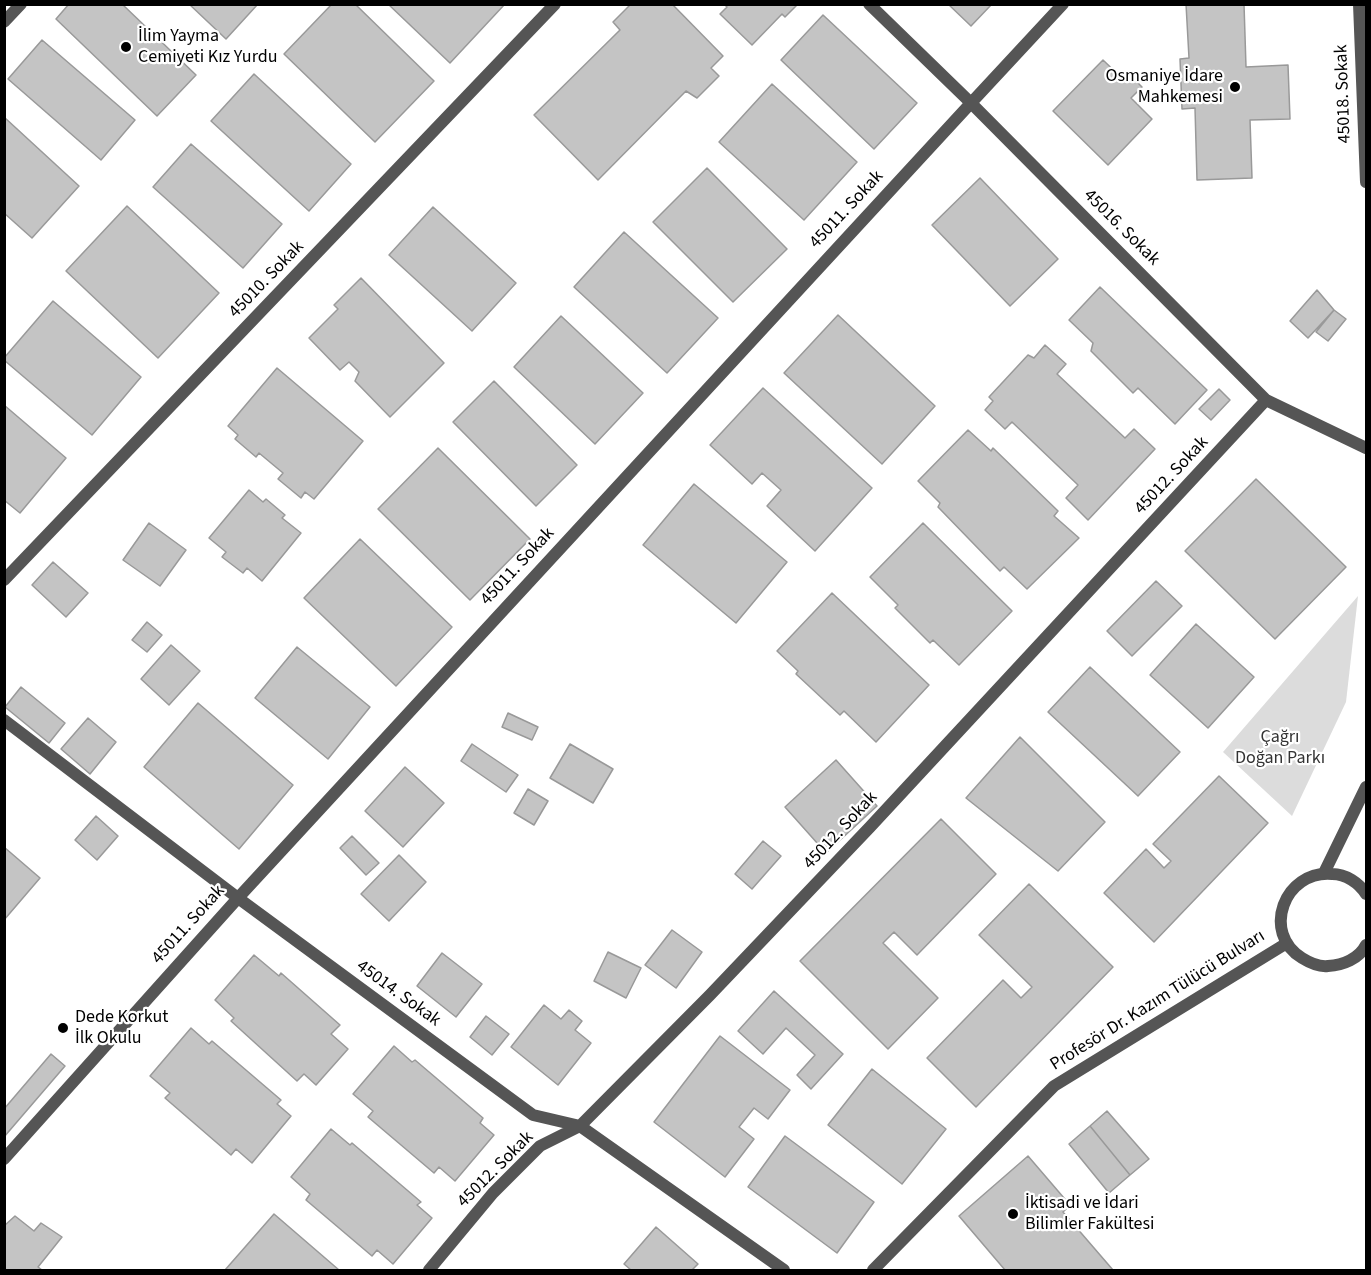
<!DOCTYPE html>
<meta charset="utf-8">
<style>
body{margin:0}
#map{position:relative;width:1371px;height:1275px;overflow:hidden;background:#fff;font-family:"Source Sans 3",sans-serif}
canvas{display:block}
.frame{position:absolute;inset:0;border:6px solid #000;pointer-events:none}
</style>
<div id="map">
<canvas width="1371" height="1275"></canvas>
<div class="frame"></div>
</div>
<script>
const ctx = document.querySelector('canvas').getContext('2d');
ctx.lineJoin = 'round';
function fill(path, color) { ctx.fillStyle = color; ctx.fill(path, 'evenodd'); }
function trace(path, color, width, dash) { ctx.strokeStyle = color; ctx.lineWidth = width; ctx.lineCap = dash ? 'butt' : 'round'; ctx.setLineDash(dash || []); ctx.stroke(path); }
function drawText(font, color, halo, rows, align = 'center') {
  ctx.font = font + ' "Source Sans 3",sans-serif'; ctx.lineWidth = 4.5; ctx.setLineDash([]); ctx.textBaseline = 'middle'; ctx.strokeStyle = halo; ctx.fillStyle = color; for (const [text, x, y, turn = 0] of rows) {
    ctx.save(); ctx.translate(x, y); ctx.rotate((+turn || 0) * Math.PI / 180); ctx.textAlign = isNaN(turn) ? turn : align; if (halo) ctx.strokeText(text, 0, 0); ctx.fillText(text, 0, 0); ctx.restore();
  }
}
fill(new Path2D(`
 M1358 596 1346 702 1292 816 1223 752Z`), '#dcdcdc');
const building = new Path2D(`
 M69 4H122L196 75 157 116 56 19Z
 M189 4H258L226 39Z
 M332 4H355L434 81 375 142 284 54Z
 M388 4H505L450 63Z
 M631 4H672L723 56 711 68 719 76 697 98 686 91 598 180 534 115 620 30 613 22Z
 M724 4H798L785 17 782 14 752 45 720 14 727 7Z
 M948 4H992L971 26Z
 M1186 4H1244L1246 67 1288 65 1290 119 1250 120 1252 178 1197 180 1195 108 1182 109 1180 59 1189 58Z
 M823 15 917 103 874 149 781 60Z
 M42 40 135 120 101 160 8 79Z
 M1103 60 1124 80 1129 74 1142 87 1131 98 1152 119 1108 165 1053 111Z
 M254 74 351 164 309 211 211 121Z
 M772 84 857 162 804 220 719 142Z
 M4 117 79 186 32 238 4 213Z
 M191 144 282 224 243 268 153 187Z
 M707 168 787 249 733 302 653 222Z
 M980 178 1058 259 1010 306 932 225Z
 M127 206 219 293 158 358 66 271Z
 M433 207 516 283 472 331 389 255Z
 M624 232 718 318 667 373 574 287Z
 M361 278 444 363 390 417 355 381 359 372 349 362 340 370 309 338 338 309 334 305Z
 M1100 287 1207 390 1175 424 1138 388 1133 393 1091 351 1093 343 1069 320Z
 M1317 290 1334 310 1308 338 1290 321Z
 M53 301 141 377 92 435 4 360V358Z
 M1334 310 1346 319 1328 341 1316 332Z
 M838 315 935 406 882 464 784 373Z
 M561 316 643 393 595 444 514 367Z
 M1045 345 1066 364 1057 374 1125 438 1134 429 1155 449 1088 520 1066 498 1078 485 1012 422 1005 429 985 410 993 401 989 397 1028 355 1034 358Z
 M277 368 363 441 314 499 305 492 301 498 278 479 283 473 259 453 256 457 235 439 238 435 228 426Z
 M494 381 577 465 536 506 453 422Z
 M763 388 872 488 815 551 767 506 781 490 762 473 752 484 710 445Z
 M1219 389 1230 400 1211 420 1199 409Z
 M4 405 66 458 20 513 4 500Z
 M968 430 991 451 993 448 1058 511 1054 516 1079 538 1027 589 1004 567 1000 571 938 507 940 503 918 481Z
 M438 448 530 539 470 600 378 509Z
 M1256 479 1346 567 1275 639 1185 551Z
 M694 484 787 562 736 623 643 545Z
 M249 490 263 502 266 499 285 515 282 518 301 533 262 581 247 568 243 573 222 557 226 552 209 538Z
 M149 523 186 550 160 586 123 560Z
 M923 523 1012 611 959 665 933 640 930 643 895 608 898 605 870 577Z
 M360 539 452 627 396 686 304 598Z
 M53 562 88 593 66 617 32 585Z
 M1156 581 1182 606 1132 656 1107 631Z
 M832 593 929 685 876 742 844 711 840 715 796 674 798 671 777 651Z
 M147 622 162 635 147 652 132 640Z
 M1196 624 1254 677 1208 728 1150 675Z
 M171 645 200 671 169 705 141 679Z
 M297 647 370 707 328 759 255 698Z
 M1090 667 1180 752 1138 796 1048 712Z
 M21 687 65 723 49 743 5 707Z
 M198 703 293 785 239 849 144 767Z
 M508 713 538 727 532 740 502 727Z
 M88 718 116 742 90 774 61 749Z
 M1020 737 1105 822 1058 871 966 798Z
 M472 744 518 775 506 792 461 761Z
 M570 744 613 769 593 803 550 778Z
 M836 760 877 806 826 853 785 807Z
 M405 767 444 803 403 847 365 811Z
 M1219 776 1268 823 1154 942 1104 893 1146 849 1164 868 1171 861 1153 844Z
 M528 789 548 801 534 825 514 813Z
 M96 816 118 836 97 860 75 840Z
 M941 819 996 874 917 955 894 932 883 943 938 998 888 1049 800 961Z
 M352 836 379 863 366 875 340 848Z
 M763 841 781 856 752 889 735 874Z
 M4 847 40 878 4 920Z
 M399 855 426 882 389 921 361 894Z
 M1029 884 1113 967 976 1107 927 1058 1003 980 1021 998 1032 987 979 935Z
 M672 930 702 952 676 988 645 965Z
 M608 952 641 968 626 998 594 981Z
 M442 953 482 984 456 1017 417 986Z
 M254 955 279 976 281 973 340 1025 331 1034 348 1049 316 1085 304 1074 297 1081 231 1021 234 1018 215 1000Z
 M774 991 843 1054 811 1089 797 1075 815 1055 786 1028 763 1054 738 1031Z
 M544 1005 561 1019 569 1010 582 1021 575 1030 591 1043 558 1085 511 1047Z
 M486 1016 509 1034 492 1055 470 1037Z
 M191 1028 209 1044 212 1041 281 1100 277 1104 291 1116 252 1163 236 1149 231 1155 165 1098 170 1093 150 1076Z
 M720 1036 790 1090 768 1119 754 1108 739 1127 754 1139 725 1177 654 1122Z
 M394 1046 412 1062 415 1060 483 1118 480 1123 494 1135 455 1181 439 1167 434 1173 368 1117 373 1111 353 1094Z
 M51 1054 65 1066 4 1137V1109Z
 M872 1069 946 1129 902 1184 828 1125Z
 M1107 1111 1149 1159 1130 1175 1090 1126Z
 M1090 1126 1130 1175 1109 1193 1069 1144Z
 M331 1129 350 1145 352 1143 421 1202 417 1205 432 1218 393 1264 377 1250 372 1256 306 1200 310 1194 291 1177Z
 M785 1136 874 1202 837 1253 748 1187Z
 M1028 1156 1070 1205 1063 1212 1113 1270H1005L959 1216Z
 M274 1214 339 1270H225Z
 M15 1216 34 1231 41 1223 62 1237 38 1267 42 1270H4V1226Z
 M656 1227 698 1264 692 1270H631L624 1264Z`);
fill(building, '#c4c4c4');
trace(building, '#999', 1.5);
trace(new Path2D(`
 M869 4 971 103 1266 400 1366 448
 M1359 4 1366 182
 M4 22 21 4
 M4 580 555 4
 M4 720 238 898 533 1115 580 1126 784 1270
 M1324 873 1366 787
 M1366 894C1359 883 1346 874 1332 874 1284 870 1261 933 1302 958 1310 963 1319 967 1328 966 1343 965 1359 959 1366 945
 M4 1159 238 898 971 103 1063 4
 M429 1270 493 1193 540 1146 580 1126 710 995 870 827 1266 400
 M873 1270 1054 1086 1287 943`), '#555', 12);
for (const [x, y, r, color] of [
 [126,47,6,"#000"],
 [1235,87,6,"#000"],
 [63,1028,6,"#000"],
 [1013,1214,6,"#000"]
]) { const dot = new Path2D(); dot.arc(x, y, r, 0, 2 * Math.PI); ctx.fillStyle = color; ctx.fill(dot); trace(dot, '#fff', 2); }
drawText('18px', '#000', '#fff', [
 ["İlim Yayma",138,37],
 ["Cemiyeti Kız Yurdu",138,58],
 ["Osmaniye İdare",1223,77,"right"],
 ["Mahkemesi",1223,98,"right"],
 ["Dede Korkut",75,1018],
 ["İlk Okulu",75,1039],
 ["İktisadi ve İdari",1025,1204],
 ["Bilimler Fakültesi",1025,1225]
], 'left');
drawText('18px', '#000', '#fff', [
 ["45018. Sokak",1344,94,-92],
 ["45011. Sokak",847,210,-47],
 ["45016. Sokak",1121,228,45],
 ["45010. Sokak",267,280,-46],
 ["45012. Sokak",1172,476,-47],
 ["45011. Sokak",518,567,-47],
 ["45012. Sokak",841,831,-47],
 ["45011. Sokak",189,925,-48],
 ["45014. Sokak",398,994,36],
 ["Profesör Dr. Kazım Tülücü Bulvarı",1158,1001,-32],
 ["45012. Sokak",496,1170,-45]
]);
drawText('18px', '#333', '#fff', [
 ["Çağrı",1280,738],
 ["Doğan Parkı",1280,759]
]);
</script>
